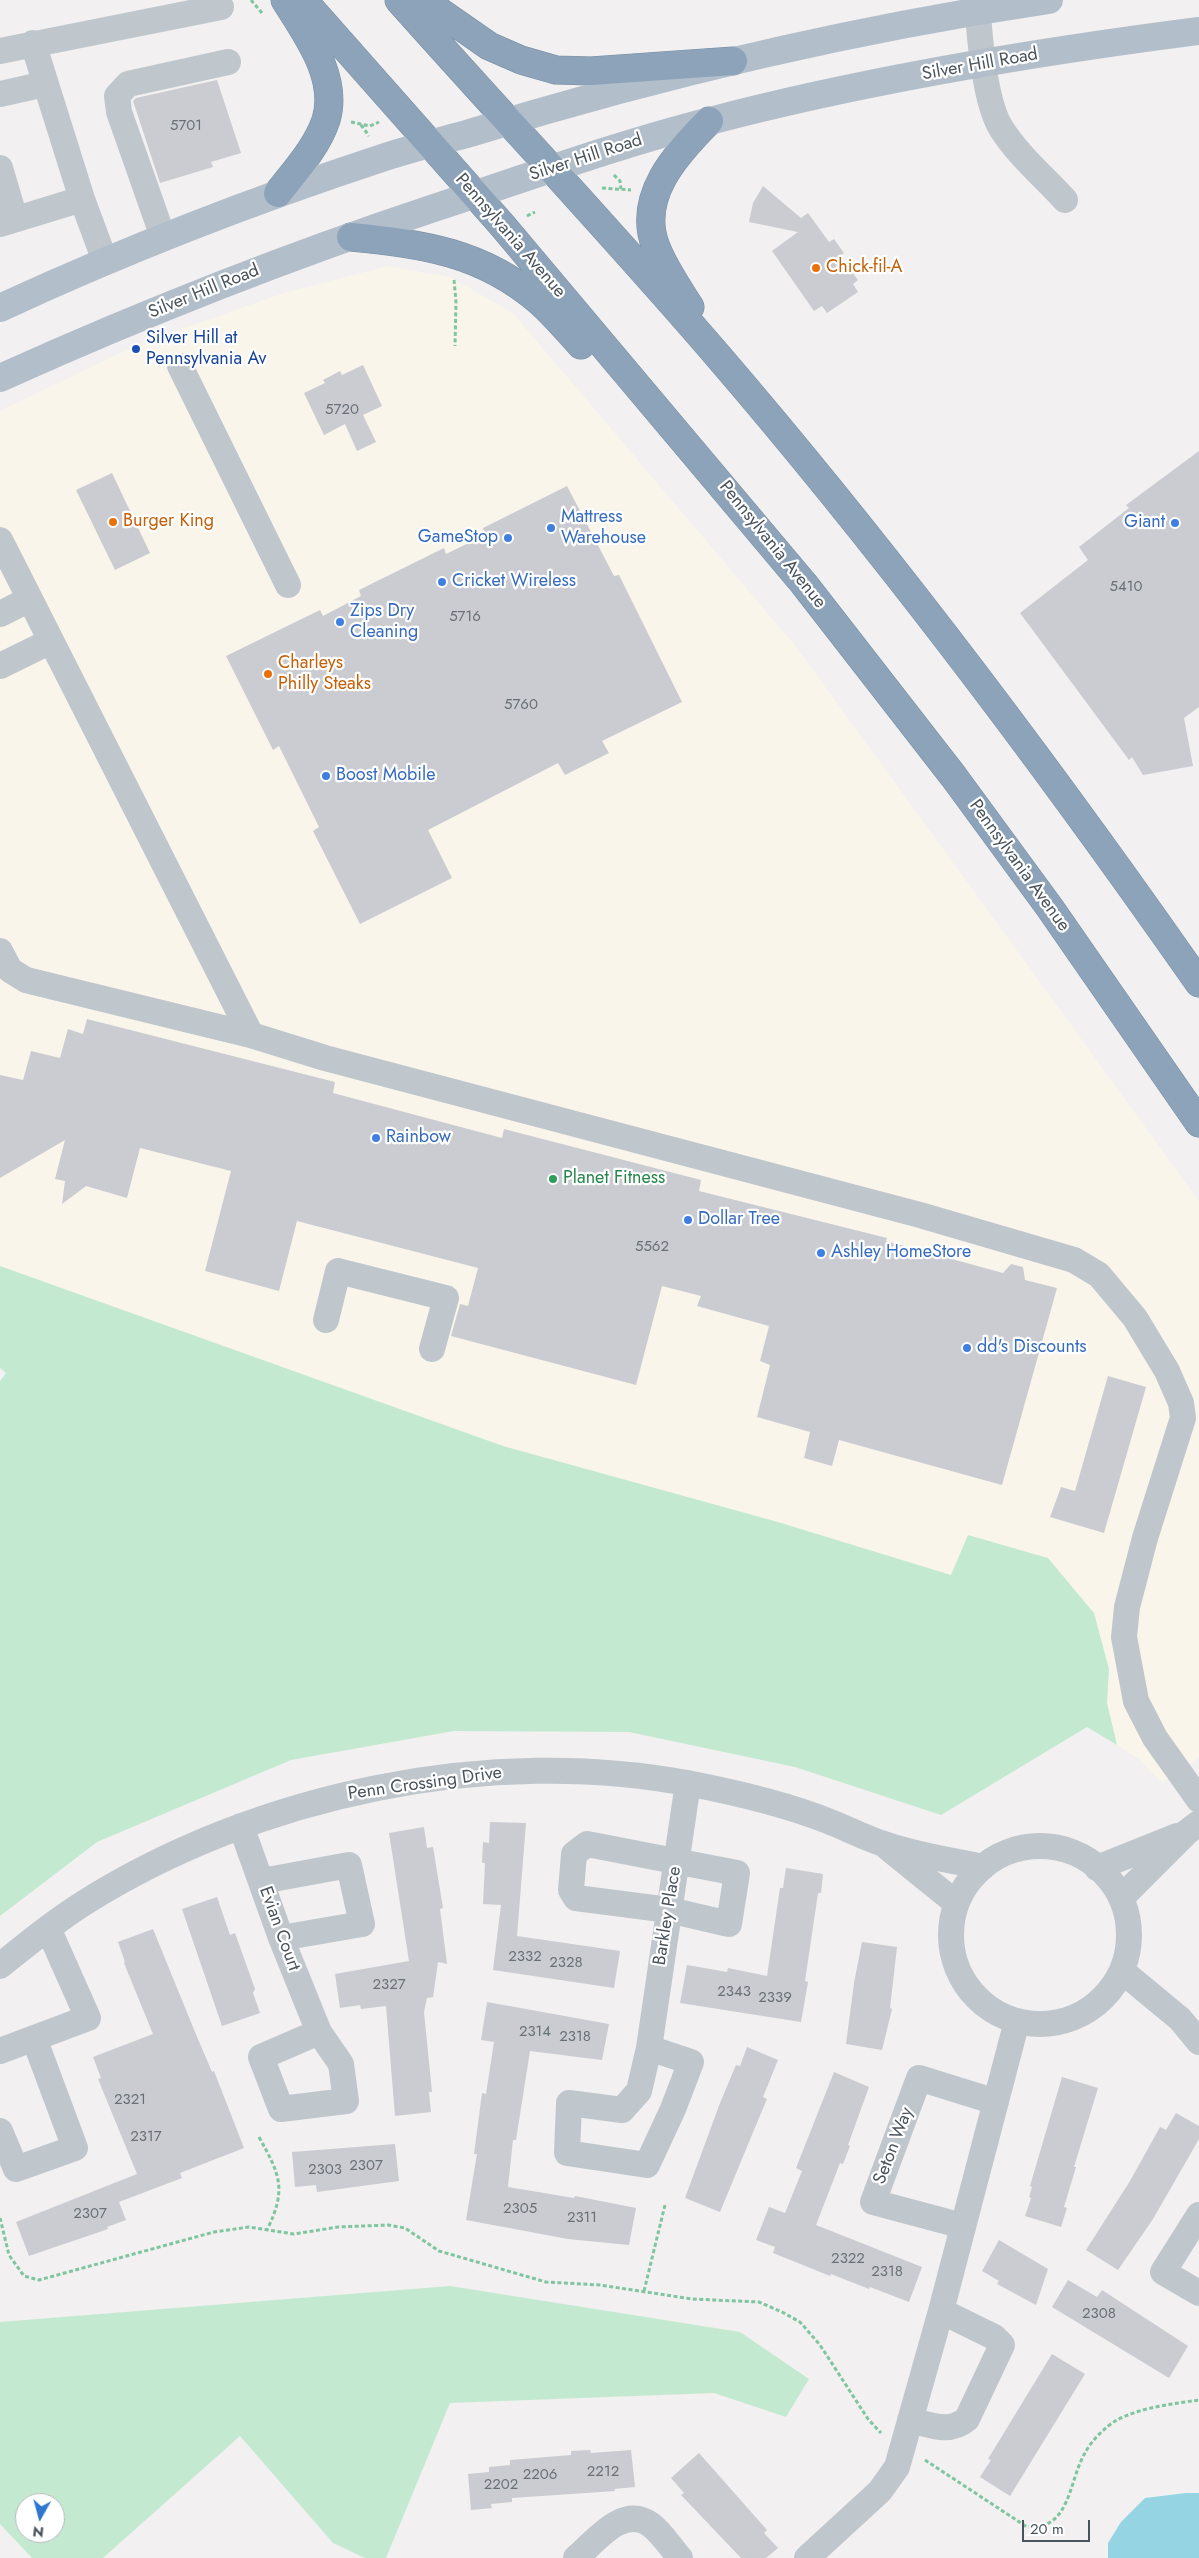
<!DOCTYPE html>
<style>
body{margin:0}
#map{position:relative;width:1199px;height:2558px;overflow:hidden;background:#f2f0f0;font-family:Jost,sans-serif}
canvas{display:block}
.north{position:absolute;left:15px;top:2493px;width:50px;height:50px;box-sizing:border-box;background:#fff;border:1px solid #b6babd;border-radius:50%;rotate:187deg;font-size:14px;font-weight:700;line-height:20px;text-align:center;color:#49535b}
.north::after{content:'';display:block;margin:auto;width:18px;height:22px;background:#2d77cf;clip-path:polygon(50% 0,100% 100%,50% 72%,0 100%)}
.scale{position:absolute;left:1022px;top:2520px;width:68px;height:22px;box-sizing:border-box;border:2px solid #49535b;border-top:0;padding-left:6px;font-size:15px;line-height:18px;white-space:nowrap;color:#49535b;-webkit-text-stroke:4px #fff;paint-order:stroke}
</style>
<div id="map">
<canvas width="1199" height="2558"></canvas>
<div class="north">N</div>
<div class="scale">20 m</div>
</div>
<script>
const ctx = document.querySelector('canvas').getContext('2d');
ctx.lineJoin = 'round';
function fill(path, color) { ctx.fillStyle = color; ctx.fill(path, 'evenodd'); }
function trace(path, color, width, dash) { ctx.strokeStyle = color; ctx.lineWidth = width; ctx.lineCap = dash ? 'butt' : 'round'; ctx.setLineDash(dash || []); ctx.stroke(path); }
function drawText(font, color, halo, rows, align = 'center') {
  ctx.font = font + ' Jost,sans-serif'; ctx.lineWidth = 4.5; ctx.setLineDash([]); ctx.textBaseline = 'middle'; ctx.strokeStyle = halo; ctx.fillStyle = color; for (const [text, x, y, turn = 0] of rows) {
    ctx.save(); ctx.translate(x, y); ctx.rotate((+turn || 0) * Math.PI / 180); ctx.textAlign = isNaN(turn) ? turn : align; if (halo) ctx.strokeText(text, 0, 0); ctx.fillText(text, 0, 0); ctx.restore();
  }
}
fill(new Path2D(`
 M388 266 450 277 513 313 797 648 1199 1201V1758L1162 1783 1139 1759 1117 1745 1107 1703 1109 1669 968 1535 951 1575 503 1446 0 1266V411L139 344 284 293Z`), '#faf5eb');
fill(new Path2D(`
 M0 1266 503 1446 778 1522 951 1575 968 1535 1048 1558 1094 1613 1109 1669 1107 1703 1117 1745 1087 1727 941 1815 795 1767 629 1732 454 1731 291 1760 97 1842 0 1916V1381L6 1373 0 1368Z
 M450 2286 740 2332 809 2379 786 2417 714 2393 450 2403 386 2558H365L333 2543 240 2436 103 2558H32L0 2524V2322ZM25 2503H55V2533H25Z`), '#c3ead1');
fill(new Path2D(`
 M1186 2493H1199V2558H1108V2543L1121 2522 1145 2498Z`), '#94d4e3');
fill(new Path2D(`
 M217 80 241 153 211 162 213 167 160 183 133 101 136 98Z
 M763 186 801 218 808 213 829 242 834 239 844 253 840 256 858 280 853 284 858 292 827 313 822 306 814 311 772 251 798 232 749 222 753 203Z
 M363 365 382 406 363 415 376 442 357 451 345 424 324 435 304 393 325 383 323 380 340 371 342 375Z
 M1199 451V707L1184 718 1193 766 1143 775 1132 757 1129 760 1020 613 1088 560 1079 547 1129 508 1126 505Z
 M112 473 150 553 115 570 76 490Z
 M567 486 614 576 619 575 682 702 602 741 609 753 565 775 558 763 428 830 452 878 360 924 313 831 319 827 279 746 273 750 226 656 320 610 323 616 361 596 359 590 444 548 446 554 485 535 483 528Z
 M87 1019 335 1082 333 1093 502 1138 504 1129 701 1180 699 1191 887 1238 886 1241 1003 1273 1011 1264 1023 1267 1025 1280 1057 1288 1002 1485 839 1440 832 1466 804 1458 810 1432 757 1417 770 1365 760 1361 769 1326 697 1306 701 1296 662 1286 636 1385 451 1336 460 1304 468 1306 478 1268 297 1221 279 1291 205 1271 231 1171 140 1148 127 1198 86 1186 62 1204 65 1181 55 1179 65 1140 0 1178V1075L23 1080 31 1051 60 1058 68 1029 83 1034Z
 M1108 1376 1146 1387 1104 1533 1050 1517 1061 1487 1075 1491Z
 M490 1822 526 1823 517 1936 620 1951 614 1988 493 1970 501 1905 483 1904 485 1863H482L483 1842 489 1843Z
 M424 1827 427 1848 433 1847 443 1908 440 1909 447 1964 438 1962 433 1997 427 1998 424 2012 432 2092H429L431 2112 395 2116 386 2006 361 2009 360 2005 340 2008 335 1974 409 1961 389 1833Z
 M786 1868 823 1874 821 1893H818L805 1981 808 1982 801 2022 680 2003 687 1965 727 1972 728 1968 767 1976 780 1888H783Z
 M217 1897 230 1935 235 1933 255 1989 253 1993 260 2013 222 2026 182 1909Z
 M153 1929 195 2032 212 2072 214 2071 244 2148 180 2173 182 2178 119 2202 126 2220 107 2227 108 2229 29 2256 16 2222 137 2174 98 2079 101 2078 93 2057 153 2034 124 1963 125 1962 118 1942Z
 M862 1942 897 1947 890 2008 892 2009 882 2050 846 2044 854 1983Z
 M487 2002 609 2024 602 2060 530 2051 516 2140H513L508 2187 574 2198 575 2196 636 2208 629 2245 568 2239 466 2220 477 2154H474L482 2093 486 2094 494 2042 481 2040Z
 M747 2047 778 2060 763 2097 767 2099 759 2118 720 2212 685 2198 720 2103 736 2065 740 2066Z
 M834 2072 869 2087 848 2145 850 2146 843 2164 840 2163 816 2225 922 2267 909 2302 870 2287 869 2289 831 2274 830 2276 773 2253 775 2247 756 2240 769 2207 785 2213 802 2171 796 2168Z
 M1062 2077 1098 2088 1074 2167H1076L1064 2207 1067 2208 1061 2227 1025 2216 1031 2198 1029 2197 1032 2187 1030 2186Z
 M1176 2113 1199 2126V2139L1153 2219 1118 2270 1086 2250 1130 2181 1160 2127 1166 2130Z
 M395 2144 399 2181 317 2192 316 2185 295 2187 292 2152Z
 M999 2240 1048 2269 1036 2305 997 2284 999 2281 982 2271Z
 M1068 2280 1097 2297 1102 2290 1188 2346 1169 2378 1052 2307Z
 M1052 2354 1085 2374 1010 2496 980 2477 991 2460 988 2459Z
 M590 2450 591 2453 631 2450 635 2487 614 2489 615 2491 512 2498V2502L491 2504 492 2508 471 2510 468 2474 489 2472V2467L510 2465V2460L571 2455V2451Z
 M699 2453 767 2530 764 2533 778 2548 766 2558H741L681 2495 684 2493 671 2478Z`), '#caccd1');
const highway = new Path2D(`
 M303 0 502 225 804 584 954 777 1050 908 1199 1123
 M399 0C505 119 614 235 718 356 890 556 1048 767 1199 983
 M423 0 489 46 521 60 556 70 591 71 733 61
 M278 193C295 171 317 147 326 120 339 77 306 34 285 0
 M351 237C423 244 482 252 539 301 554 314 567 330 581 345
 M690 307C678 288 664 268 656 247 636 197 677 153 709 121`);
trace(highway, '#788ea4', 29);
trace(new Path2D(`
 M251 0 262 13
 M351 122 370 126 379 122
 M361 125 369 136
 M614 175 620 181 621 189
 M602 188 631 190
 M527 216 535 212
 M454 280 456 302 455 346
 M259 2137C280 2175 287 2189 267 2230
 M0 2218 9 2255 24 2276 39 2280 214 2232 249 2227 294 2234 338 2227 388 2225 405 2228 439 2251 546 2282 600 2285 692 2299 759 2302 782 2312 800 2322 820 2345 868 2419 881 2433
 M644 2291 665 2205
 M925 2460 1027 2527C1071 2530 1068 2482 1085 2453 1091 2441 1105 2427 1117 2420 1142 2407 1172 2404 1199 2400`), '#7ec5a0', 3, [4, 2.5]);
trace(new Path2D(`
 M977 0C979 32 984 101 1001 128 1017 154 1044 177 1065 200
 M33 43 82 199 105 261
 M0 51 221 7
 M0 94 45 84
 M0 168 15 219
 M0 224 82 199
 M163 237 119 112 117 96 128 84 228 62
 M180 366 288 585
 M0 540 251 1035
 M0 614 30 599
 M0 666 51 641
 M0 951 10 970 26 980 251 1035 325 1058 920 1215 1074 1260 1099 1275 1135 1318 1167 1371 1181 1403 1183 1418 1145 1538 1127 1607 1124 1637 1136 1701 1155 1738 1199 1800
 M326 1320 338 1271 446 1298 432 1349
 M241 1826 281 1938 319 2032 341 2064 346 2101 281 2109 261 2057 319 2032
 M587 1844 737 1873 729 1924 669 1910 576 1898 571 1890 574 1854Z
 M951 1935a89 89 0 1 1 178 0a89 89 0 1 1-178 0Z
 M888 1848 956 1903
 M1097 1868 1177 1836
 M262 1881 349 1865 362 1924 281 1938
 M1121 1898 1187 1832 1199 1823
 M0 1966C27 1944 54 1922 84 1903 257 1794 490 1745 692 1784 738 1793 785 1804 828 1821 846 1828 863 1837 881 1843 913 1855 950 1860 983 1867
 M1122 1971 1180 2019 1199 2042
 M649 2048 691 2062 673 2109 647 2165 567 2153 569 2103 622 2110 639 2091 649 2048 688 1783
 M0 2051 88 2018 48 1928
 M0 2131 16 2169 75 2148 34 2038
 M1199 2215 1163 2272 1199 2293
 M963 2226 873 2202 919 2078 996 2102
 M910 2420C931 2425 949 2434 967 2419L1002 2345 994 2337 941 2311
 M576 2558C596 2541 623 2504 651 2525 662 2533 671 2548 680 2558
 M807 2558 880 2491 897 2467 941 2311 1017 2021`), '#bfc7cd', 26);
trace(new Path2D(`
 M0 308C125 250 254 200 385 157 413 148 441 141 470 133 659 75 853 29 1049 0
 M0 378C142 314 286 257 434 208 526 178 616 145 710 121 870 79 1035 52 1199 31`), '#b2bfcb', 28);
trace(highway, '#8ca3b9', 28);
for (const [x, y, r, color] of [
 [816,268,5,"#e8710a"],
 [136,349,5,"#1a4fb4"],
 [113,522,5,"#e8710a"],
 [1175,523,5,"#3f7fe0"],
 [551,528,5,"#3f7fe0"],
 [508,538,5,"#3f7fe0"],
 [442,582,5,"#3f7fe0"],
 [340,622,5,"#3f7fe0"],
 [268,674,5,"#e8710a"],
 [326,776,5,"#3f7fe0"],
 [376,1138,5,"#3f7fe0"],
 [553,1179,5,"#2e9e5b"],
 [688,1220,5,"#3f7fe0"],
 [821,1253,5,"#3f7fe0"],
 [967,1348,5,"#3f7fe0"]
]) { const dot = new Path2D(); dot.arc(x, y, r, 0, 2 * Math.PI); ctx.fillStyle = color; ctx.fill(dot); trace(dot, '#fff', 2); }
drawText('15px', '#697178', null, [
 ["5701",186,126],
 ["5720",342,410],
 ["5410",1126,587],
 ["5716",465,617],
 ["5760",521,705],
 ["5562",652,1247],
 ["2332",525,1957],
 ["2328",566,1963],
 ["2327",389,1985],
 ["2343",734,1992],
 ["2339",775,1998],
 ["2314",535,2032],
 ["2318",575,2037],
 ["2321",130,2100],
 ["2317",146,2137],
 ["2307",366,2166],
 ["2303",325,2170],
 ["2305",520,2209],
 ["2307",90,2214],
 ["2311",582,2218],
 ["2322",848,2259],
 ["2318",887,2272],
 ["2308",1099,2314],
 ["2212",603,2472],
 ["2206",540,2475],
 ["2202",501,2485]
]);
drawText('18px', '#49535b', '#fff', [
 ["Silver Hill Road",980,65,-10],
 ["Silver Hill Road",586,158,-18],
 ["Pennsylvania Avenue",510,236,49],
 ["Silver Hill Road",204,292,-22],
 ["Pennsylvania Avenue",772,545,51],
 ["Pennsylvania Avenue",1019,866,54],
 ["Penn Crossing Drive",425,1784,-8],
 ["Barkley Place",668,1916,-81],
 ["Evian Court",279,1929,70],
 ["Seton Way",894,2146,-69]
]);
drawText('18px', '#c56008', '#fff', [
 ["Chick-fil-A",826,268],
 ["Burger King",123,522],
 ["Charleys",278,664],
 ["Philly Steaks",278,685]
], 'left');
drawText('18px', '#164399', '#fff', [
 ["Silver Hill at",146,339],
 ["Pennsylvania Av",146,360]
], 'left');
drawText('18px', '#366cbe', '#fff', [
 ["Mattress",561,518],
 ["Warehouse",561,539],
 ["Giant",1165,523,"right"],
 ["GameStop",498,538,"right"],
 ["Cricket Wireless",452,582],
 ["Zips Dry",350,612],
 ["Cleaning",350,633],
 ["Boost Mobile",336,776],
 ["Rainbow",386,1138],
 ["Dollar Tree",698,1220],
 ["Ashley HomeStore",831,1253],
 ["dd's Discounts",977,1348]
], 'left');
drawText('18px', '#27864d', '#fff', [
 ["Planet Fitness",563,1179]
], 'left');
</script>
